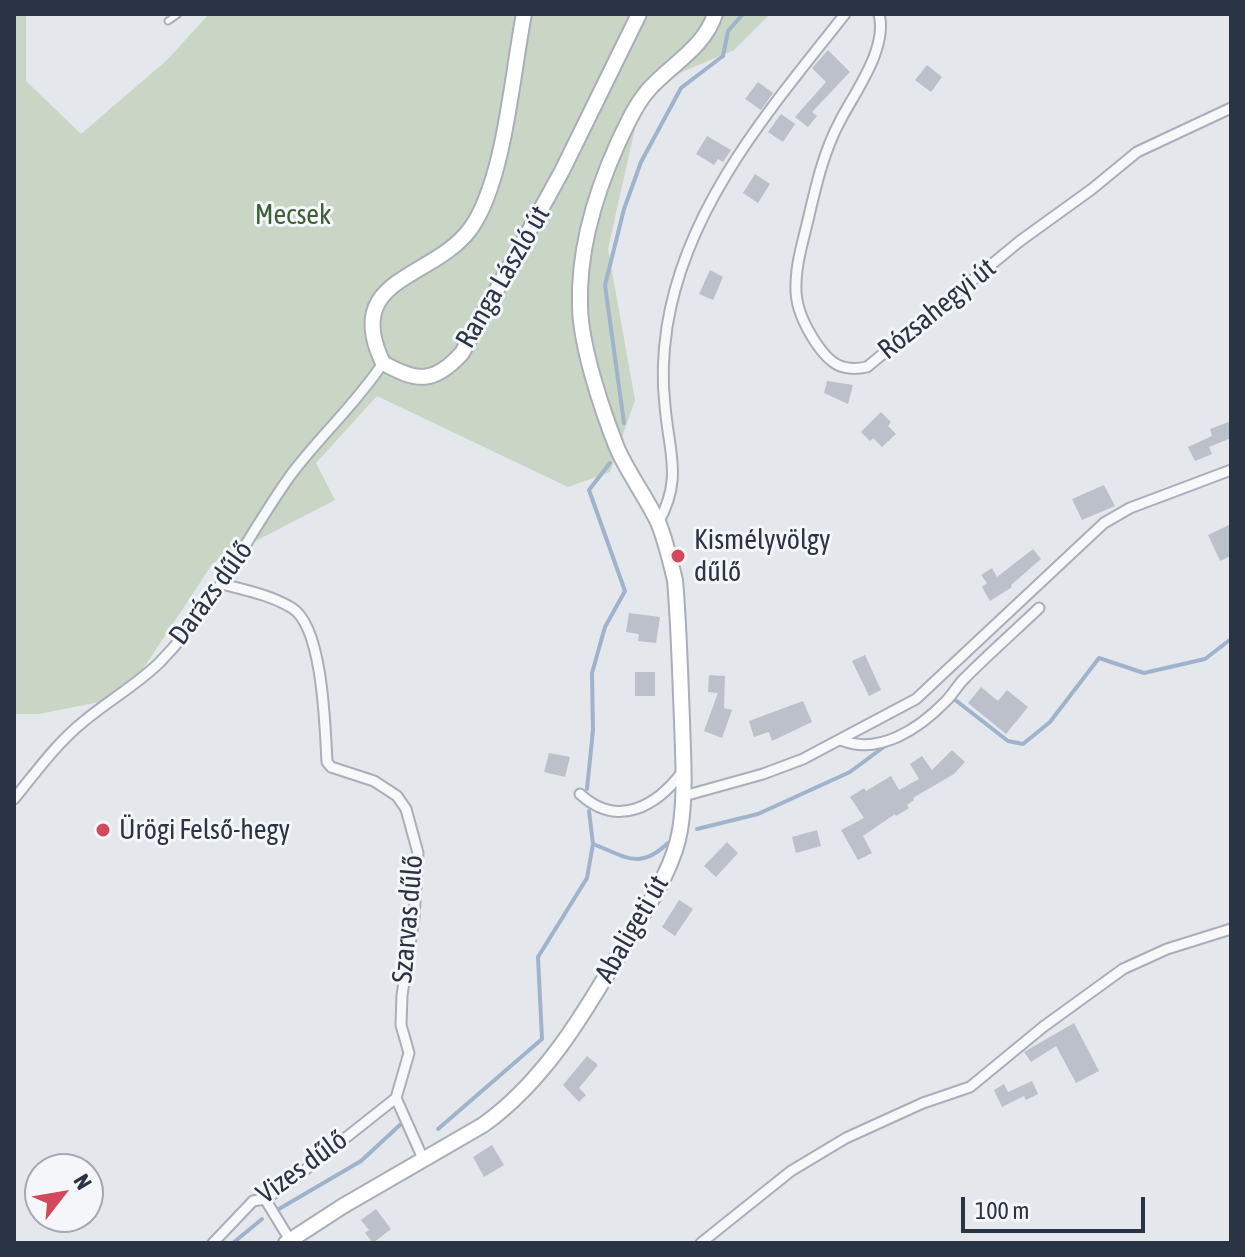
<!DOCTYPE html>
<meta charset="utf-8">
<style>
body{margin:0}
#map{position:relative;width:1245px;height:1257px;overflow:hidden;background:#e4e7ec;font-family:"Asap Condensed",sans-serif}
canvas{display:block}
.frame{position:absolute;inset:0;border:16px solid #2b3445;pointer-events:none}
.north{position:absolute;left:24px;top:1153px;width:80px;height:80px;box-sizing:border-box;background:#f4f6f9;border:2px solid #a4a8b1;border-radius:50%;rotate:59deg;font-size:22px;font-weight:700;line-height:32px;text-align:center;color:#2b3445}
.north::after{content:'';display:block;margin:auto;width:28px;height:36px;background:#d1495b;clip-path:polygon(50% 0,100% 100%,50% 72%,0 100%)}
.scale{position:absolute;left:961px;top:1197px;width:184px;height:36px;box-sizing:border-box;border:4px solid #2b3445;border-top:0;padding-left:10px;font-size:24px;line-height:28px;white-space:nowrap;color:#2b3445;-webkit-text-stroke:6px #f4f6f9;paint-order:stroke}
</style>
<div id="map">
<canvas width="1245" height="1257"></canvas>
<div class="frame"></div>
<div class="north">N</div>
<div class="scale">100 m</div>
</div>
<script>
const ctx = document.querySelector('canvas').getContext('2d');
ctx.lineJoin = 'round';
function fill(path, color) { ctx.fillStyle = color; ctx.fill(path, 'evenodd'); }
function trace(path, color, width, dash) { ctx.strokeStyle = color; ctx.lineWidth = width; ctx.lineCap = dash ? 'butt' : 'round'; ctx.setLineDash(dash || []); ctx.stroke(path); }
function drawText(font, color, halo, rows, align = 'center') {
  ctx.font = font + ' "Asap Condensed",sans-serif'; ctx.lineWidth = 6; ctx.setLineDash([]); ctx.textBaseline = 'middle'; ctx.strokeStyle = halo; ctx.fillStyle = color; for (const [text, x, y, turn = 0] of rows) {
    ctx.save(); ctx.translate(x, y); ctx.rotate((+turn || 0) * Math.PI / 180); ctx.textAlign = isNaN(turn) ? turn : align; if (halo) ctx.strokeText(text, 0, 0); ctx.fillText(text, 0, 0); ctx.restore();
  }
}
fill(new Path2D(`
 M14 14H26V81L81 134 167 60 209 14H770L734 50 644 88 608 249 635 400 610 472 568 487 377 396 316 463 335 500 213 563 133 684 119 698 39 714H14Z`), '#c9d6c5');
trace(new Path2D(`
 M624 423 605 285 624 209 641 162 681 88 723 56 728 31 743 14
 M951 702 954 699 1008 741 1023 744 1050 722 1099 658 1144 673 1205 659 1231 639
 M587 789 593 730 592 673 605 627 625 591 589 490 610 463
 M697 829 758 814 850 772 885 746
 M593 844C625 856 639 871 668 843
 M438 1129 542 1039 538 957 587 878 593 844 589 811
 M279 1209 361 1161 401 1124
 M233 1243 262 1219`), '#9fb4cc', 4);
fill(new Path2D(`
 M828 50 850 72 812 112 817 116 808 127 795 117 826 82 812 68Z
 M927 65 942 77 931 92 915 80Z
 M758 82 773 93 761 110 745 99Z
 M781 114 795 124 783 142 768 132Z
 M707 136 731 150 723 162 718 159 714 165 696 154Z
 M755 174 770 184 758 203 743 193Z
 M710 270 723 277 713 300 699 294Z
 M827 381 853 385 848 404 824 393Z
 M881 412 891 422 888 426 896 434 882 447 873 438 870 441 861 432Z
 M1231 421V438L1209 447 1212 454 1195 461 1188 447 1212 436 1210 429Z
 M1104 485 1115 506 1082 520 1072 499Z
 M1231 524V556L1220 561 1208 535Z
 M1033 549 1041 559 1011 585 1012 587 990 601 982 587 987 583 981 575 992 568 997 577Z
 M629 613 660 617 656 643 638 641 639 634 626 632Z
 M865 655 881 690 869 696 852 661Z
 M635 672H655V696H635Z
 M709 675 725 676 724 708 732 710 722 738 704 731 718 693 708 692Z
 M981 687 998 701 1007 690 1028 707 1006 734 968 703Z
 M803 701 812 722 772 741 769 732 754 737 749 721Z
 M952 750 965 762 954 774 913 798 914 800 907 805 909 808 896 816 895 814 863 836 872 853 858 860 841 830 864 818 850 797 864 788 866 791 891 776 899 790 919 779 910 764 922 756 932 770Z
 M549 753 570 757 565 777 544 772Z
 M817 830 821 846 796 853 792 837Z
 M727 842 738 853 716 877 704 866Z
 M679 900 693 909 675 936 662 927Z
 M1074 1023 1099 1071 1076 1083 1056 1046 1031 1062 1024 1052Z
 M587 1056 598 1065 579 1088 586 1095 579 1102 563 1085Z
 M1032 1081 1038 1094 1026 1100 1024 1096 1002 1107 994 1090 1004 1084 1008 1092Z
 M492 1145 504 1165 484 1177 473 1157Z
 M376 1209 391 1229 373 1243 365 1233 369 1230 361 1220Z`), '#bbc0ca');
const service = new Path2D(`
 M168 21 178 14`);
const minor = new Path2D(`
 M879 14C888 48 855 92 840 121 823 153 816 186 808 220 802 245 795 267 796 292 797 311 806 328 816 343 830 364 842 372 867 367L1020 241 1092 189 1137 152 1231 108
 M658 523C683 479 669 453 665 406 662 380 663 353 667 327 686 205 771 108 845 14
 M222 584C245 590 271 595 292 608 323 627 325 727 327 762L331 767 374 781 397 796 406 809 418 853 414 918 402 995 401 1025 409 1053 396 1098 424 1161
 M841 740C879 756 920 728 946 701 954 693 958 684 966 677 990 653 1015 631 1039 608
 M580 794C618 829 657 806 683 771
 M684 796 763 774 803 759 916 699 1104 523 1130 508 1231 470
 M14 799C36 772 56 744 83 722 108 701 138 684 160 662 214 607 246 538 290 476 319 437 356 404 383 363
 M265 1199 290 1240
 M213 1243 253 1201 265 1199 286 1185 396 1098
 M701 1243 791 1171 846 1138 923 1103 970 1087 1043 1027 1123 969 1167 949 1231 929`);
const secondary = new Path2D(`
 M524 14C512 74 505 179 471 228 434 280 341 276 383 363 417 382 434 384 462 353L562 171 639 14
 M286 1243 343 1206 483 1125C550 1077 590 1003 631 934 650 902 674 867 680 830 686 793 683 757 682 720 680 673 679 627 675 580 670 561 666 541 658 522 646 497 628 473 617 448 602 410 581 347 580 307 578 251 595 194 618 143 627 124 637 101 652 86 674 63 705 46 715 14`);
trace(service, '#a9aeb7', 9);
trace(minor, '#a9aeb7', 13);
trace(secondary, '#a9aeb7', 18);
trace(service, '#f7f8fa', 5);
trace(minor, '#f7f8fa', 9);
trace(secondary, '#fff', 14);
for (const [x, y, r, color] of [
 [678,556,8,"#d1495b"],
 [103,830,8,"#d1495b"]
]) { const dot = new Path2D(); dot.arc(x, y, r, 0, 2 * Math.PI); ctx.fillStyle = color; ctx.fill(dot); trace(dot, '#f4f6f9', 3); }
drawText('28px', '#3f6138', '#f4f6f9', [
 ["Mecsek",293,215]
]);
drawText('28px', '#2b3445', '#f4f6f9', [
 ["Ranga László út",503,277,-60],
 ["Rózsahegyi út",937,309,-39],
 ["Darázs dűlő",211,593,-54],
 ["Szarvas dűlő",408,919,-85],
 ["Abaligeti út",632,929,-60],
 ["Vizes dűlő",302,1167,-36]
]);
drawText('28px', '#2b3445', '#f4f6f9', [
 ["Kismélyvölgy",694,540],
 ["dűlő",694,572],
 ["Ürögi Felső-hegy",119,830]
], 'left');
</script>
